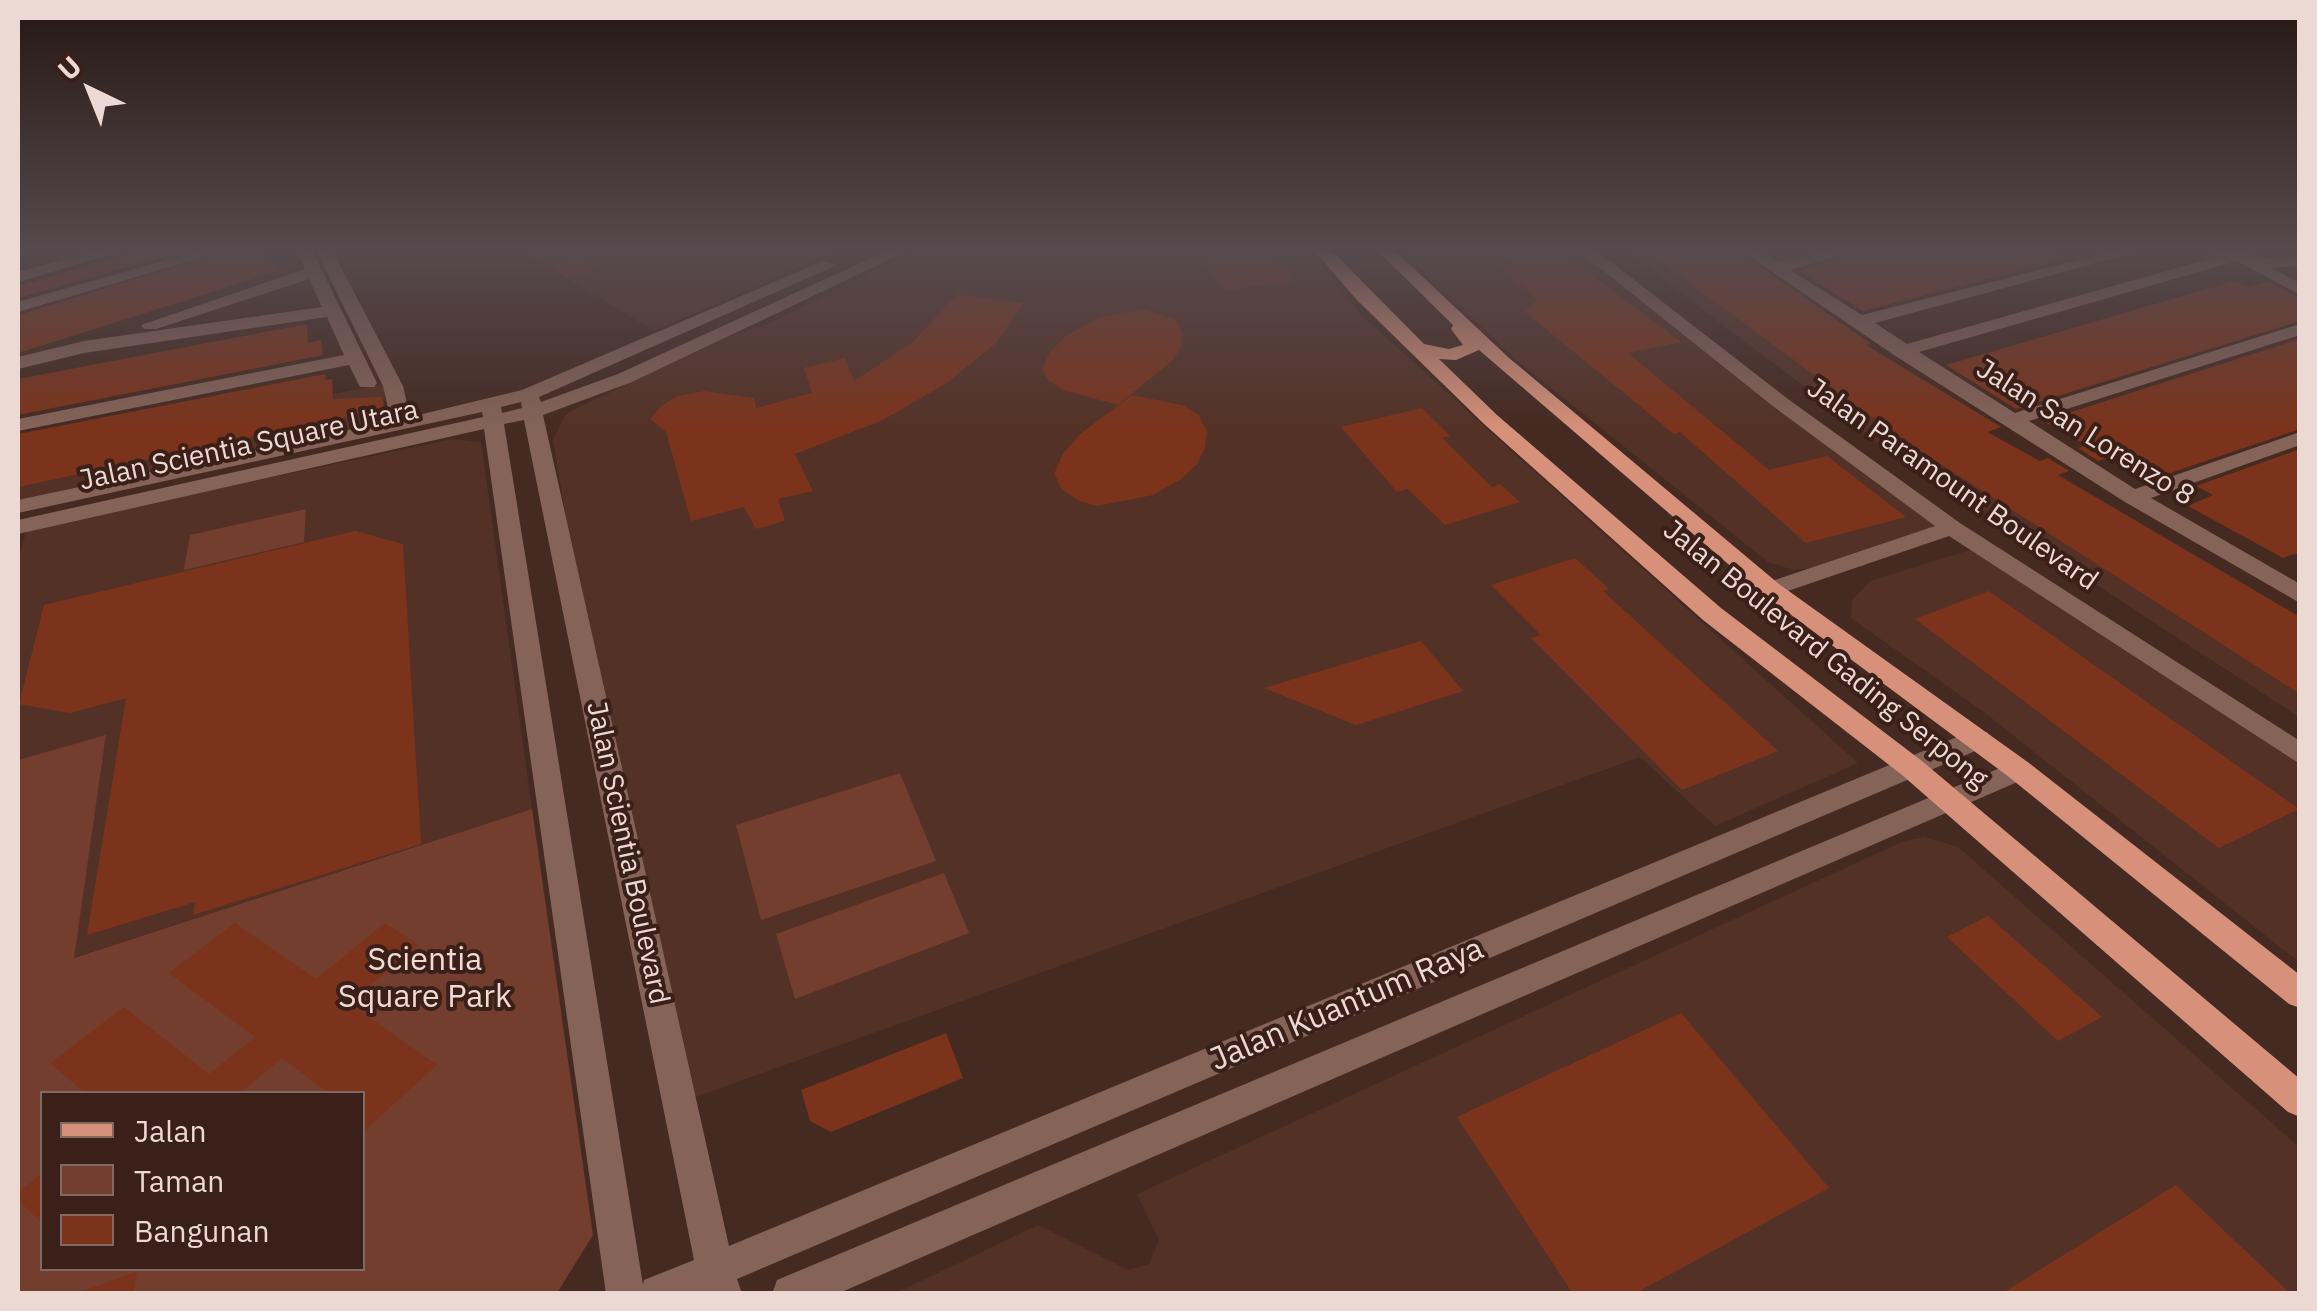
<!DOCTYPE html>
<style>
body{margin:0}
#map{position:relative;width:2317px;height:1311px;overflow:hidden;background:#452a21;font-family:"IBM Plex Sans",sans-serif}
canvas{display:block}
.frame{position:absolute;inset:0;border:20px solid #ecd9d4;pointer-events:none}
.legend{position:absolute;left:40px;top:1091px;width:325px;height:180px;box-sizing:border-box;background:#3a2018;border:2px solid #816a63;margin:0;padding:12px 18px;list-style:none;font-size:30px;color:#ecd9d4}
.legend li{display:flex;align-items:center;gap:20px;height:50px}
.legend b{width:50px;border:2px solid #816a63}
.north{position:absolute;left:40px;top:40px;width:100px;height:100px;-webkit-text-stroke:8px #3a2018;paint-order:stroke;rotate:317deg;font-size:28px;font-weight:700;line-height:40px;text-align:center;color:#ecd9d4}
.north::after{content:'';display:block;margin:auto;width:35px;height:45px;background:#ecd9d4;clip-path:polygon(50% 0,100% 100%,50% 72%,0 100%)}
</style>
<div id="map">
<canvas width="2317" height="1311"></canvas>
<div class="frame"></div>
<ul class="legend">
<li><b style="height:12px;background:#d7917b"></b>Jalan</li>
<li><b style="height:28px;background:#733e2d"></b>Taman</li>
<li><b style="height:28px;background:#7c331b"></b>Bangunan</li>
</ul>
<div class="north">U</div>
</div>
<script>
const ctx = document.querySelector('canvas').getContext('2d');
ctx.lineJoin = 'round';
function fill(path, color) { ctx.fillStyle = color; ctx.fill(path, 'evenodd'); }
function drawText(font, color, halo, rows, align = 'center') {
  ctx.font = font + ' "IBM Plex Sans",sans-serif'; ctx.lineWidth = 8; ctx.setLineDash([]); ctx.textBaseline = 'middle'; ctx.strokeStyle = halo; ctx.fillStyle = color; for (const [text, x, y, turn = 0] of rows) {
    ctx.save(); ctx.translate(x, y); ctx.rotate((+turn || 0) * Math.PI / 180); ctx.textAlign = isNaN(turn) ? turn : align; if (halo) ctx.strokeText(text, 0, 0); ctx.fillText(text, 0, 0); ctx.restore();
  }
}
fill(new Path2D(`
 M515 248H843L655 331Z
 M921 248H1308L1361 315 1858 763 1715 826 1640 757 679 1103 602 731 553 440 565 415 581 406 735 334 766 325Z
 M1399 248H1584L1941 526 1812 568 1793 570 1768 562 1516 360Z
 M1622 248H1683L1957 444 2299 656V717L1879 443Z
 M385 384 383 426 18 503V457Z
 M453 439 481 442 532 809 73 958 106 736 18 760V560L27 529Z
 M1989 544 2299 755V962L1985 713 1851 618 1852 600 1870 581Z
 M1924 837 1958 847 2299 1147V1293L894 1294 1038 1225 1128 1270 1149 1264 1159 1240 1137 1194 1904 841Z`), '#543126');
fill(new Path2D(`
 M306 509 304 542 184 570 190 535Z
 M106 735 74 958 532 809 593 1235 557 1293 18 1294V760ZM42 1094H362V1268H42Z
 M900 773 936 861 761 920 736 825Z
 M944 873 969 933 795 999 776 934Z`), '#733e2d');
fill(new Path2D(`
 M147 248H195L18 298V286Z
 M238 248H258L282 270 18 353V315Z
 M1195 248H1267L1294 280 1225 291Z
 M1496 248H1556L1681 342 1628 353 1769 470 1827 456 1906 517 1806 543 1680 432 1674 434 1524 311 1538 300 1499 265 1513 263Z
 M1641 248H1734L1871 344 1866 345 2001 427 1987 432 2040 461 2048 458 2069 471 2058 475 2300 617V694L1906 442Z
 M1871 248H2041L2066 259 1863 311 1799 271Z
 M577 254 599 268 570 279 548 265Z
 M2234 281 2249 287 2268 282 2300 298V321L2016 409 1946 365Z
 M957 294 1024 303 996 343 947 383 883 420 795 454 813 491 778 499 785 521 756 529 744 507 691 521 666 432 650 419 662 405 678 396 704 391 754 398 756 408 812 393 804 368 845 358 854 381 913 342Z
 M1143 309 1175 319 1183 333 1181 347 1173 360 1118 405 1064 390 1049 381 1042 369 1050 352 1066 336 1100 317Z
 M307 324 308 343 321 340 323 355 18 415V379Z
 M2300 339V429L2150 480 2109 457 2098 461 2078 448 2086 445 2043 421Z
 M325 374 326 380 332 379 333 399 382 397 384 409 18 487V434Z
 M1132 395 1182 405 1198 414 1207 431 1205 448 1197 464 1181 479 1153 495 1097 506 1079 501 1062 489 1054 474 1063 454 1080 434Z
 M1422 408 1450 436 1442 438 1492 487 1500 484 1520 502 1445 525 1408 489 1397 492 1341 427Z
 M2300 449V552L2283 558 2188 506 2213 495 2196 486Z
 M355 531 403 544 421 844 193 915 195 902 87 935 126 698 70 713 19 704 44 605Z
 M1575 558 1609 589 1603 591 1778 751 1682 790 1531 638 1541 635 1491 585Z
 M1989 591 2299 809 2219 848 1915 619Z
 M1421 641 1463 691 1356 725 1264 688Z
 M1988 916 2102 1017 2058 1041 1947 937Z
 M235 923 316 979 385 923 419 945 349 1003 437 1065 362 1133V1094H330L282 1058 239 1094H86L50 1063 124 1007 209 1074 255 1037 169 973Z
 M1681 1013 1829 1188 1634 1294H1573L1457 1117Z
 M946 1033 963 1078 831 1132 810 1121 801 1090Z
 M42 1173V1223L18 1200V1193Z
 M2176 1185 2291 1294H2001Z
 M137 1271 134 1294H82L81 1292Z`), '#7c331b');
fill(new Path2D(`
 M106 248H132L18 282V272Z
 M208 248H234L18 312V302Z
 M295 248H311L377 383 374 387H360L349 365 18 431V419L344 355 327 317 84 353 18 369V357L84 341 322 307 309 279 156 329H144L141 325 305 269Z
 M315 248H331L403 386 410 417 522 390 823 261 837 265 539 397 541 402 618 374 893 248H914L632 382 543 415 729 1246 1969 732H1987L1991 739 1987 746 737 1279 742 1294H606L484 429 18 534V520L483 417 482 412 18 513V500L391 421 383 386ZM521 402 522 408 502 413 501 407ZM524 420 694 1260 644 1280 643 1285 504 424Z
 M1575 248H1593L1788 399 1960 523 2300 741V764L1949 536 1779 594H1763L1759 589 1763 584 1935 526 1774 407Z
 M1737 248H1756L1779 262 1839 248H1867L1790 270 1862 315 2125 248H2152L1875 323 1907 344 2216 257 2213 253 2221 248 2269 258 2300 256V266L2272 268 2300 283V295L2237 261 1919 352 2015 413 2300 324V335L2029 421 2135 489 2300 432V445L2151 498 2300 584V603L2125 502 1894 355Z
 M2019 760 2029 763 2033 770 2029 777 837 1294H772L777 1280Z`), '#856358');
fill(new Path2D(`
 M1312 248H1329L1424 344 1449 349 1463 345 1451 329 1453 325 1375 248H1392L1508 357 1779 584 2029 763 2300 975V1008L2289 1004 2009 777 1763 594 1479 350 1456 360 1439 359 1497 415 1721 608 1922 761 2300 1079V1117L2288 1112 1902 775 1703 620 1483 423 1356 299Z`), '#d7917b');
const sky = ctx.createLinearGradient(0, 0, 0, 431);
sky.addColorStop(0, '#261712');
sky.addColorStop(0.58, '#564a4e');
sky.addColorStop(1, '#564a4e00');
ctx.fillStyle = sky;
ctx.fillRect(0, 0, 2317, 431);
drawText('28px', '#ecd9d4', '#3a2018', [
 ["Jalan San Lorenzo 8",2085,433,32],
 ["Jalan Scientia Square Utara",249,446,-12],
 ["Jalan Paramount Boulevard",1952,485,35],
 ["Jalan Boulevard Gading Serpong",1825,655,39],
 ["Jalan Scientia Boulevard",627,853,78]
]);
drawText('32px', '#f1dad3', '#3a2018', [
 ["Scientia",425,961],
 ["Square Park",425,998]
]);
drawText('32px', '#ecd9d4', '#3a2018', [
 ["Jalan Kuantum Raya",1347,1005,-23]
]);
</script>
